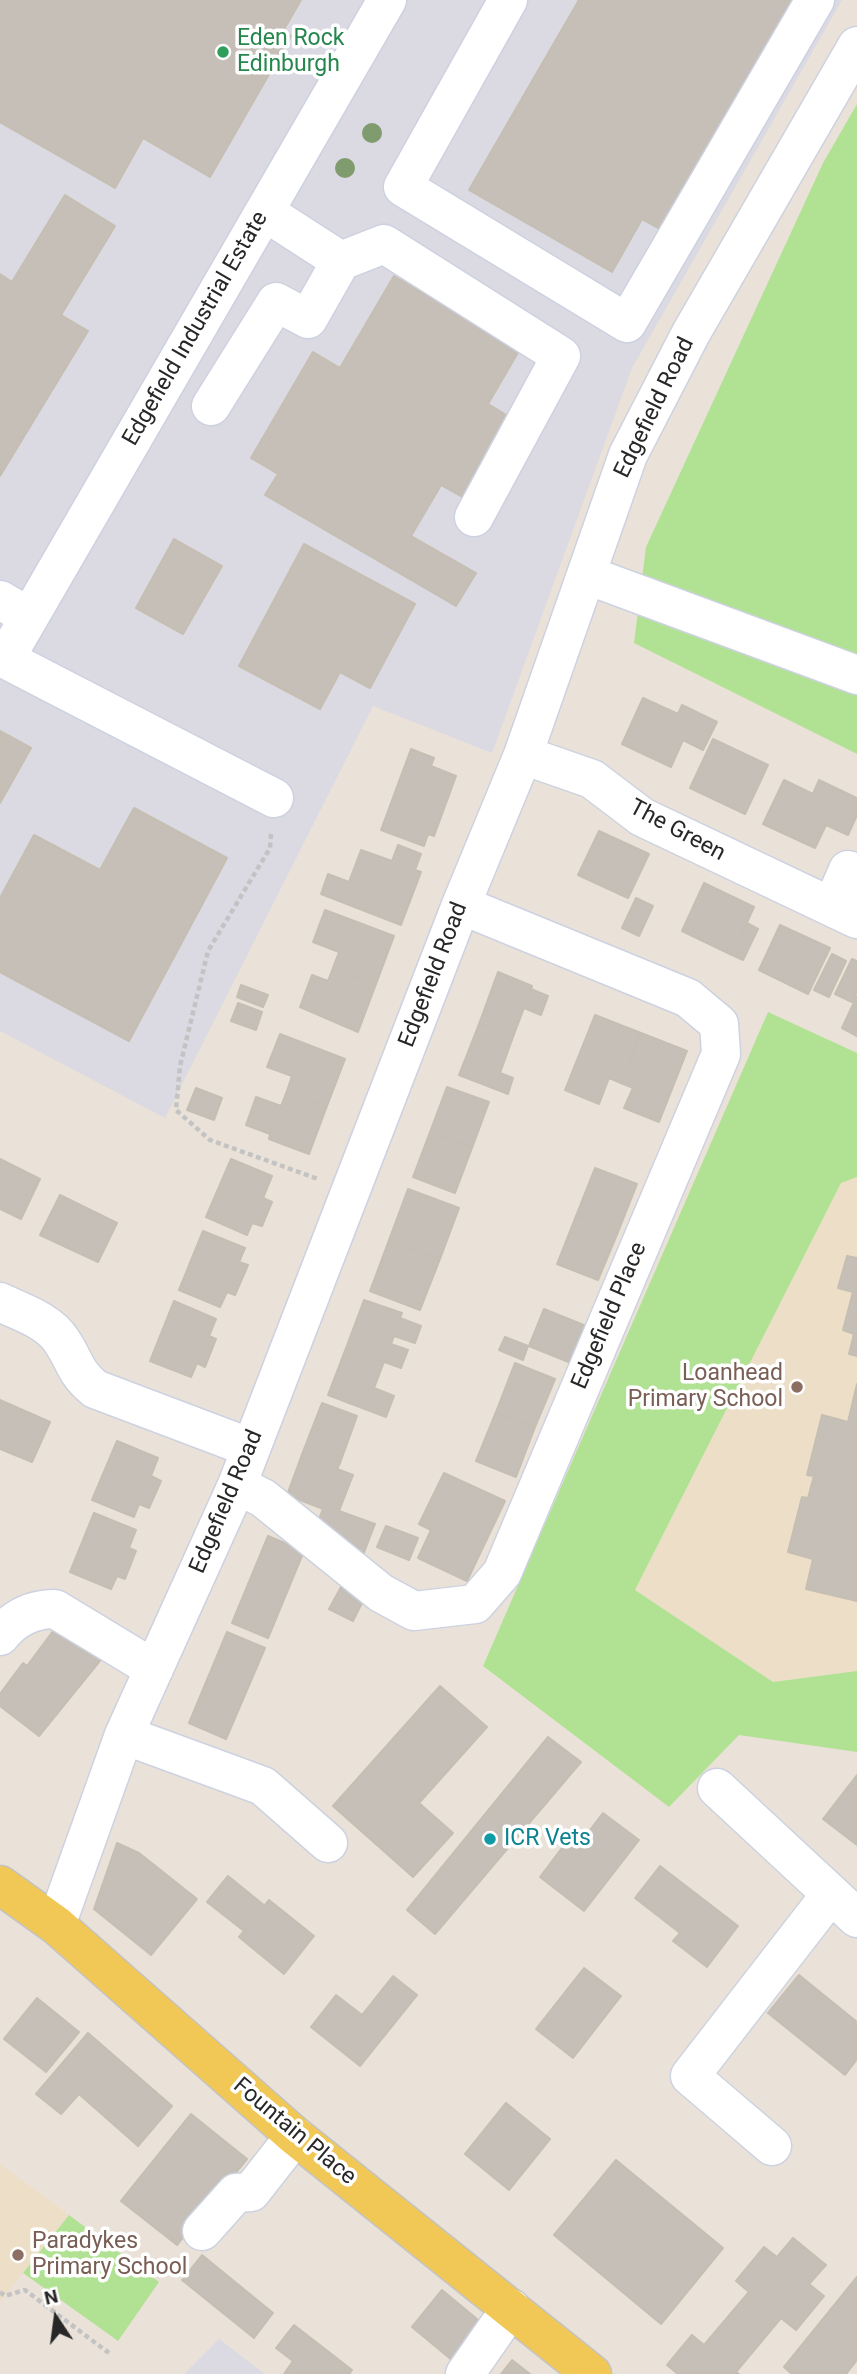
<!DOCTYPE html>
<style>
body{margin:0}
#map{position:relative;width:857px;height:2374px;overflow:hidden;background:#eae2d8;font-family:Roboto,sans-serif}
canvas{display:block}
.north{position:absolute;left:21px;top:2283px;width:70px;height:70px;-webkit-text-stroke:5px #fff;paint-order:stroke;rotate:347deg;font-size:19px;font-weight:700;line-height:28px;text-align:center;color:#272727}
.north::after{content:'';display:block;margin:auto;width:24px;height:32px;background:#272727;clip-path:polygon(50% 0,100% 100%,50% 72%,0 100%)}
</style>
<div id="map">
<canvas width="857" height="2374"></canvas>
<div class="north">N</div>
</div>
<script>
const ctx = document.querySelector('canvas').getContext('2d');
ctx.lineJoin = 'round';
function fill(path, color) { ctx.fillStyle = color; ctx.fill(path, 'evenodd'); }
function trace(path, color, width, dash) { ctx.strokeStyle = color; ctx.lineWidth = width; ctx.lineCap = dash ? 'butt' : 'round'; ctx.setLineDash(dash || []); ctx.stroke(path); }
function drawText(font, color, halo, rows, align = 'center') {
  ctx.font = font + ' Roboto,sans-serif'; ctx.lineWidth = 7; ctx.setLineDash([]); ctx.textBaseline = 'middle'; ctx.strokeStyle = halo; ctx.fillStyle = color; for (const [text, x, y, turn = 0] of rows) {
    ctx.save(); ctx.translate(x, y); ctx.rotate((+turn || 0) * Math.PI / 180); ctx.textAlign = isNaN(turn) ? turn : align; if (halo) ctx.strokeText(text, 0, 0); ctx.fillText(text, 0, 0); ctx.restore();
  }
}
fill(new Path2D(`
 M0 0H842L632 368 492 753 373 706 165 1118 0 1031Z
 M219 2339 265 2374H184Z`), '#dbd9e2');
fill(new Path2D(`
 M857 1177V1671L773 1682 635 1590 841 1183Z
 M0 2164 69 2215 0 2302Z`), '#eddfc7');
fill(new Path2D(`
 M857 104V754L634 643 646 547 823 163Z
 M768 1012 857 1053V1177L841 1183 635 1590 773 1682 857 1671V1752L739 1735 669 1807 483 1666Z
 M69 2215 159 2282 118 2341 23 2273Z`), '#b1e293');
const building = new Path2D(`
 M0 0H301L283 31 291 36 210 177 143 138 115 188 0 122Z
 M579 0H797L664 231 642 219 612 272 469 190Z
 M65 195 115 226 61 315 88 331 0 476V274L12 282Z
 M394 276 520 349 488 404 513 419 466 499 441 485 411 536 476 573 456 606 265 495 278 474 251 458 313 352 340 368Z
 M174 539 222 566 183 634 136 608Z
 M304 544 415 604 370 688 340 672 320 709 239 666Z
 M643 698 678 714 682 705 717 722 703 750 683 740 671 767 622 744Z
 M0 731 31 748 0 803Z
 M713 739 768 765 745 814 690 788Z
 M411 749 434 758 431 766 456 776 434 836 428 834 424 846 381 830Z
 M784 780 813 794 819 780 857 798V815L848 835 826 825 815 848 763 824Z
 M134 808 227 858 129 1041 0 972V898L34 835 100 870Z
 M599 831 649 854 628 898 578 875Z
 M398 845 421 854 415 870 421 872 401 925 321 894 328 874 349 882 361 850 392 861Z
 M704 883 754 907 732 955 682 931Z
 M636 898 653 906 639 936 622 928Z
 M325 910 394 936 376 984 333 968 339 952 313 942Z
 M747 923 758 929 743 960 732 955Z
 M780 925 830 948 808 994 759 970Z
 M832 954 846 961 829 997 814 990Z
 M852 959 857 961V991L852 1002 835 994Z
 M333 968 376 984 358 1032 300 1007 312 975 328 981Z
 M498 972 532 986 531 989 548 996 541 1015 524 1008 513 1037 479 1024Z
 M241 985 268 995 263 1007 237 997Z
 M857 996V1036L842 1028Z
 M238 1003 262 1012 256 1030 231 1021Z
 M595 1015 641 1033 621 1083 609 1078 599 1104 565 1090Z
 M479 1024 513 1037 500 1073 513 1078 508 1094 459 1075Z
 M641 1033 687 1051 659 1122 624 1108 633 1088 621 1083Z
 M280 1034 345 1059 327 1106 287 1091 292 1076 267 1067Z
 M447 1087 489 1102 472 1148 430 1132Z
 M196 1088 222 1098 214 1120 187 1110Z
 M287 1091 327 1106 309 1154 269 1139 270 1134 246 1125 256 1097 281 1106Z
 M430 1132 472 1148 455 1193 413 1177Z
 M0 1159 40 1179 21 1219 0 1209Z
 M231 1159 272 1176 263 1198 272 1202 262 1226 252 1223 247 1235 206 1217Z
 M595 1168 637 1184 618 1232 576 1216Z
 M408 1189 459 1208 440 1259 389 1240Z
 M60 1195 117 1223 98 1262 40 1235Z
 M576 1216 618 1232 598 1280 557 1264Z
 M203 1231 245 1248 239 1262 248 1265 235 1295 227 1292 220 1307 179 1290Z
 M389 1240 440 1259 420 1310 370 1291Z
 M847 1256 857 1258V1356L849 1354 854 1334 843 1330 853 1292 838 1288Z
 M364 1300 402 1313 400 1318 421 1326 415 1343 394 1336 391 1344 408 1350 401 1368 346 1348Z
 M174 1301 216 1319 209 1336 216 1339 205 1367 197 1363 191 1377 150 1361Z
 M544 1309 586 1326 571 1363 529 1346Z
 M505 1337 528 1346 523 1360 499 1350Z
 M346 1348 384 1362 374 1388 394 1396 386 1417 328 1395Z
 M515 1363 555 1379 535 1427 496 1412Z
 M857 1384V1601L806 1589 813 1559 788 1552 802 1497 808 1498 814 1476 807 1475 822 1415 848 1422Z
 M0 1400 50 1422 32 1462 0 1449Z
 M322 1403 357 1416 340 1463 304 1449Z
 M496 1412 535 1427 516 1477 476 1461Z
 M117 1441 158 1458 151 1476 161 1481 149 1508 139 1504 134 1517 92 1500Z
 M304 1449 340 1463 337 1469 353 1475 339 1511 375 1524 363 1555 317 1524 323 1509 287 1495Z
 M444 1473 505 1501 467 1581 418 1558 431 1530 419 1524Z
 M94 1513 136 1530 129 1548 136 1551 125 1579 117 1576 111 1589 70 1572Z
 M386 1526 418 1538 409 1560 377 1547Z
 M268 1536 304 1551 268 1638 232 1623Z
 M341 1587 364 1599 353 1621 329 1609Z
 M59 1623 103 1657 39 1736 0 1706V1694L23 1663 27 1666Z
 M227 1632 265 1648 226 1739 189 1723Z
 M440 1686 487 1727 419 1803 453 1833 413 1877 333 1806Z
 M548 1737 581 1762 435 1934 407 1910Z
 M857 1775V1845L823 1819Z
 M603 1813 639 1840 584 1911 540 1877 568 1840 577 1847Z
 M117 1843 139 1853 197 1899 151 1955 94 1909Z
 M660 1866 738 1926 707 1967 673 1941 680 1933 635 1898Z
 M228 1876 265 1906 244 1931 207 1902Z
 M269 1900 314 1936 284 1974 239 1937Z
 M584 1968 621 1996 573 2058 536 2029Z
 M799 1975 857 2022V2059L845 2075 768 2013Z
 M393 1976 417 1995 360 2066 311 2027 336 1995 362 2015Z
 M37 1998 79 2032 46 2072 4 2039Z
 M88 2033 172 2106 138 2146 79 2094 61 2114 36 2094Z
 M506 2103 550 2139 509 2190 465 2154Z
 M191 2114 247 2159 177 2245 121 2201Z
 M616 2160 723 2248 661 2324 554 2235Z
 M793 2238 826 2265 809 2284 824 2296 796 2330 781 2318 736 2372 739 2374H678L667 2365 692 2335 704 2345 749 2292 736 2281 764 2247 777 2257Z
 M202 2255 273 2313 254 2338 182 2280Z
 M857 2277V2360L846 2374H792L784 2367Z
 M442 2290 483 2324 453 2361 412 2327Z
 M294 2325 352 2370 349 2374H284L293 2361 276 2348Z
 M512 2360 530 2374H501Z`);
fill(building, '#c5bfb8');
trace(building, '#c5beb2', 2);
const minor = new Path2D(`
 M508 0 403 187 627 323 815 0
 M341 261 384 244 561 356 474 517
 M211 406 276 302 308 319 341 261 265 212
 M587 575 857 675
 M0 600 29 617
 M523 755 592 779 642 817 857 919
 M274 798 5 659 387 0
 M832 907 848 870
 M0 1302C20 1312 48 1320 61 1340 75 1360 74 1372 95 1389L251 1448
 M237 1485 263 1498 381 1593 414 1611 475 1604 502 1573 721 1054 719 1024 688 998 461 905
 M0 1636C14 1618 32 1609 55 1609L154 1669
 M124 1735 263 1786 328 1843
 M717 1788 857 1918
 M56 1925 124 1735 237 1485 461 905 523 755 628 455 691 333 857 46
 M772 2146 690 2076 831 1894
 M202 2231 236 2193 251 2192 295 2136
 M465 2374 511 2308`);
const major = new Path2D(`
 M0 1885 56 1925 295 2136 592 2374`);
trace(minor, '#cdd2e1', 41);
trace(major, '#c3c3c3', 41);
trace(new Path2D(`
 M271 834 270 848 208 951 180 1066 176 1110 210 1140 318 1179
 M0 2292 5 2296 25 2290 109 2353`), '#c3c3c3', 4.5, [5, 3.5]);
trace(minor, '#fff', 38);
trace(major, '#f1c856', 38);
ctx.fillStyle = '#809c6e';
for (const [x, y] of [
 [372,133],
 [345,168]
]) { ctx.beginPath(); ctx.arc(x, y, 10, 0, 2 * Math.PI); ctx.fill(); }
for (const [x, y, r, color] of [
 [223,52,7,"#2e9e5b"],
 [797,1387,7,"#8d6e63"],
 [490,1839,7,"#0f9aa8"],
 [18,2255,7,"#8d6e63"]
]) { const dot = new Path2D(); dot.arc(x, y, r, 0, 2 * Math.PI); ctx.fillStyle = color; ctx.fill(dot); trace(dot, '#fff', 2.5); }
drawText('23px', '#27864d', '#fff', [
 ["Eden Rock",237,39],
 ["Edinburgh",237,65]
], 'left');
drawText('23px', '#272727', '#fff', [
 ["Edgefield Industrial Estate",196,329,-60],
 ["Edgefield Road",655,408,-64],
 ["The Green",677,831,28],
 ["Edgefield Road",434,975,-69],
 ["Edgefield Place",610,1316,-67],
 ["Edgefield Road",227,1502,-67],
 ["Fountain Place",294,2132,40]
]);
drawText('23px', '#785e54', '#fff', [
 ["Loanhead",783,1374],
 ["Primary School",783,1400],
 ["Paradykes",32,2242,"left"],
 ["Primary School",32,2268,"left"]
], 'right');
drawText('23px', '#0d838f', '#fff', [
 ["ICR Vets",504,1839]
], 'left');
</script>
